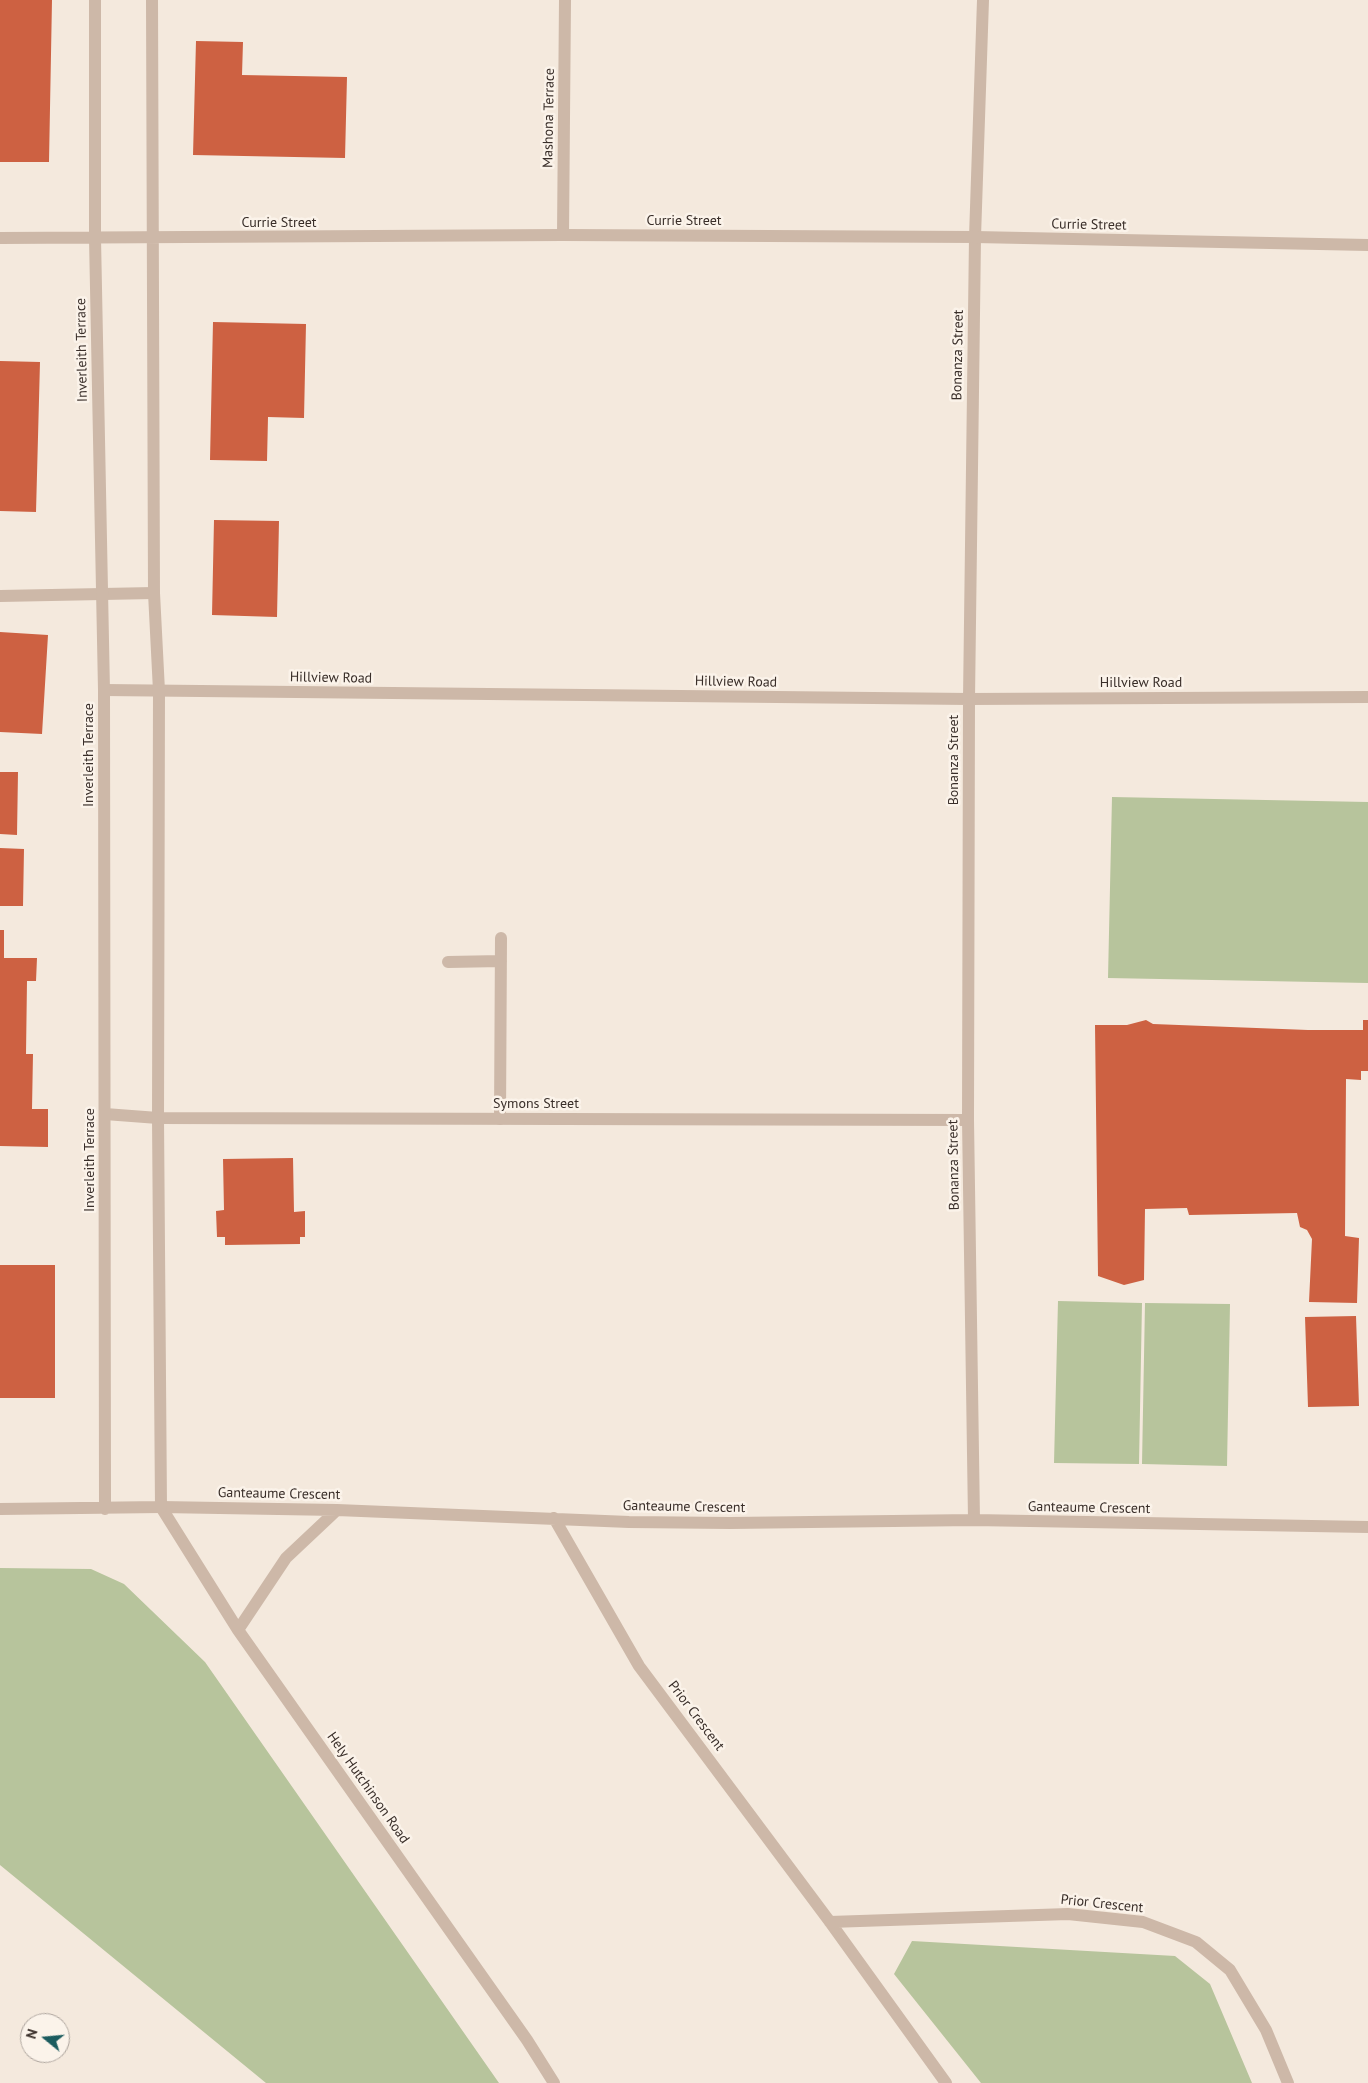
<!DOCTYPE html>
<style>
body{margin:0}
#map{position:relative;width:1368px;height:2083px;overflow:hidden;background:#f4e9dd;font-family:"PT Sans",sans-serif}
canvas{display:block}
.north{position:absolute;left:20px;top:2013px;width:50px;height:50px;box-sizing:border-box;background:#fbf3ea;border:1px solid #ada49d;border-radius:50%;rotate:287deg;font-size:14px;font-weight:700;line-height:20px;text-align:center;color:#392e29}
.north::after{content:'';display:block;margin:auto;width:18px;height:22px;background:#1b5b5e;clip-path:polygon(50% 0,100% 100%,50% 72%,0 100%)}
</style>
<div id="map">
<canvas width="1368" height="2083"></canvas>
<div class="north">N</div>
</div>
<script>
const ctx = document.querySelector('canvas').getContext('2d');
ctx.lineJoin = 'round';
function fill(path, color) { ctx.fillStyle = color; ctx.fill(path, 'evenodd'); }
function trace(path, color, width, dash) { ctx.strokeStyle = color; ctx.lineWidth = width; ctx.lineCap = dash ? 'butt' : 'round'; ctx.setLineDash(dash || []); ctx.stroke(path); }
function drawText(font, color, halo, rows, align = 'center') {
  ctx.font = font + ' "PT Sans",sans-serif'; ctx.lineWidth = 5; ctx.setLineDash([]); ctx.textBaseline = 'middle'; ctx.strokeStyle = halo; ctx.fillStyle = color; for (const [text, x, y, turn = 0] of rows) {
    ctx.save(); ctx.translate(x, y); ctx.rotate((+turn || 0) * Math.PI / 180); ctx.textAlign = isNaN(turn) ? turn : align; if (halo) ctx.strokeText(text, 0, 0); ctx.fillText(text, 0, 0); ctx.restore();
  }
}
fill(new Path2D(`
 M1112 797 1368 802V983L1108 978Z
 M1058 1301 1142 1303 1139 1464 1054 1463Z
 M1145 1303 1230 1304 1227 1466 1142 1464Z
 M0 1568 91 1569 124 1584 205 1662 499 2083H266L0 1865Z
 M912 1941 1175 1956 1210 1984 1252 2083H981L894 1974Z`), '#b7c49c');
fill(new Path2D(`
 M0 0H52L49 162H0Z
 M196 41 243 42 242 75 347 77 345 158 193 155Z
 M213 322 306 324 304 418 268 417 267 461 210 460Z
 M0 361 40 362 36 512 0 511Z
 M214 520 279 521 277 617 212 615Z
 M0 632 48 635 42 734 0 732Z
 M0 772H18L17 835 0 834Z
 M0 848 24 849 23 906H0Z
 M0 930H4V958H37L36 981H27L26 1054H33L32 1109H48V1147L0 1146Z
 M1146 1020 1153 1024 1308 1030H1363V1020H1368V1071H1361V1080L1346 1079 1345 1236 1359 1238 1357 1303 1309 1302 1312 1239 1307 1230 1300 1227 1297 1213 1189 1215 1187 1208 1145 1209 1144 1280 1124 1285 1098 1276 1095 1025H1127Z
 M293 1158 294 1212 305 1211V1237H300V1244L225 1245V1237H217L216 1211 224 1210 223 1159Z
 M0 1265H55V1398H0Z
 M1356 1316 1359 1406 1308 1407 1305 1317Z`), '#cd6142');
trace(new Path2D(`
 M448 962 501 961
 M500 1119 501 938`), '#cdb8a8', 12);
trace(new Path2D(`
 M563 235 565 0
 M0 596 154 593
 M104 690 969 699 1368 697
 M105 1114 158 1118 968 1120
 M161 1507 337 1510 629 1522 730 1523 974 1520 1368 1527
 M161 1507 238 1630 527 2040 554 2083
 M554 1518 639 1666 830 1922 946 2083
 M974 1520 968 1120 969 699 975 237 983 0
 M238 1630 286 1558 337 1510
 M830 1922 1068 1914 1143 1922 1196 1942 1230 1970 1266 2030 1288 2083`), '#cdb8a8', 12);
trace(new Path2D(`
 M95 0V238L104 690 105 1509
 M0 238 563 235 975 237 1368 245
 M0 1509 161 1507 158 1118 159 691 154 593 152 0`), '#cdb8a8', 12);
drawText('14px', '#392e29', '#fbf3ea', [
 ["Mashona Terrace",549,118,-89],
 ["Currie Street",684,221],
 ["Currie Street",279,223],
 ["Currie Street",1089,225,1],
 ["Inverleith Terrace",82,350,-91],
 ["Bonanza Street",958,355,-89],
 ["Hillview Road",331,678,1],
 ["Hillview Road",736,682,1],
 ["Hillview Road",1141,683],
 ["Inverleith Terrace",89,755,-90],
 ["Bonanza Street",954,760,-90],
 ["Symons Street",536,1104],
 ["Inverleith Terrace",90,1160,-90],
 ["Bonanza Street",954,1165,-91],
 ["Ganteaume Crescent",279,1494,1],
 ["Ganteaume Crescent",684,1507,1],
 ["Ganteaume Crescent",1089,1508,1],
 ["Prior Crescent",696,1716,53],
 ["Hely Hutchinson Road",368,1788,55],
 ["Prior Crescent",1102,1904,6]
]);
</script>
